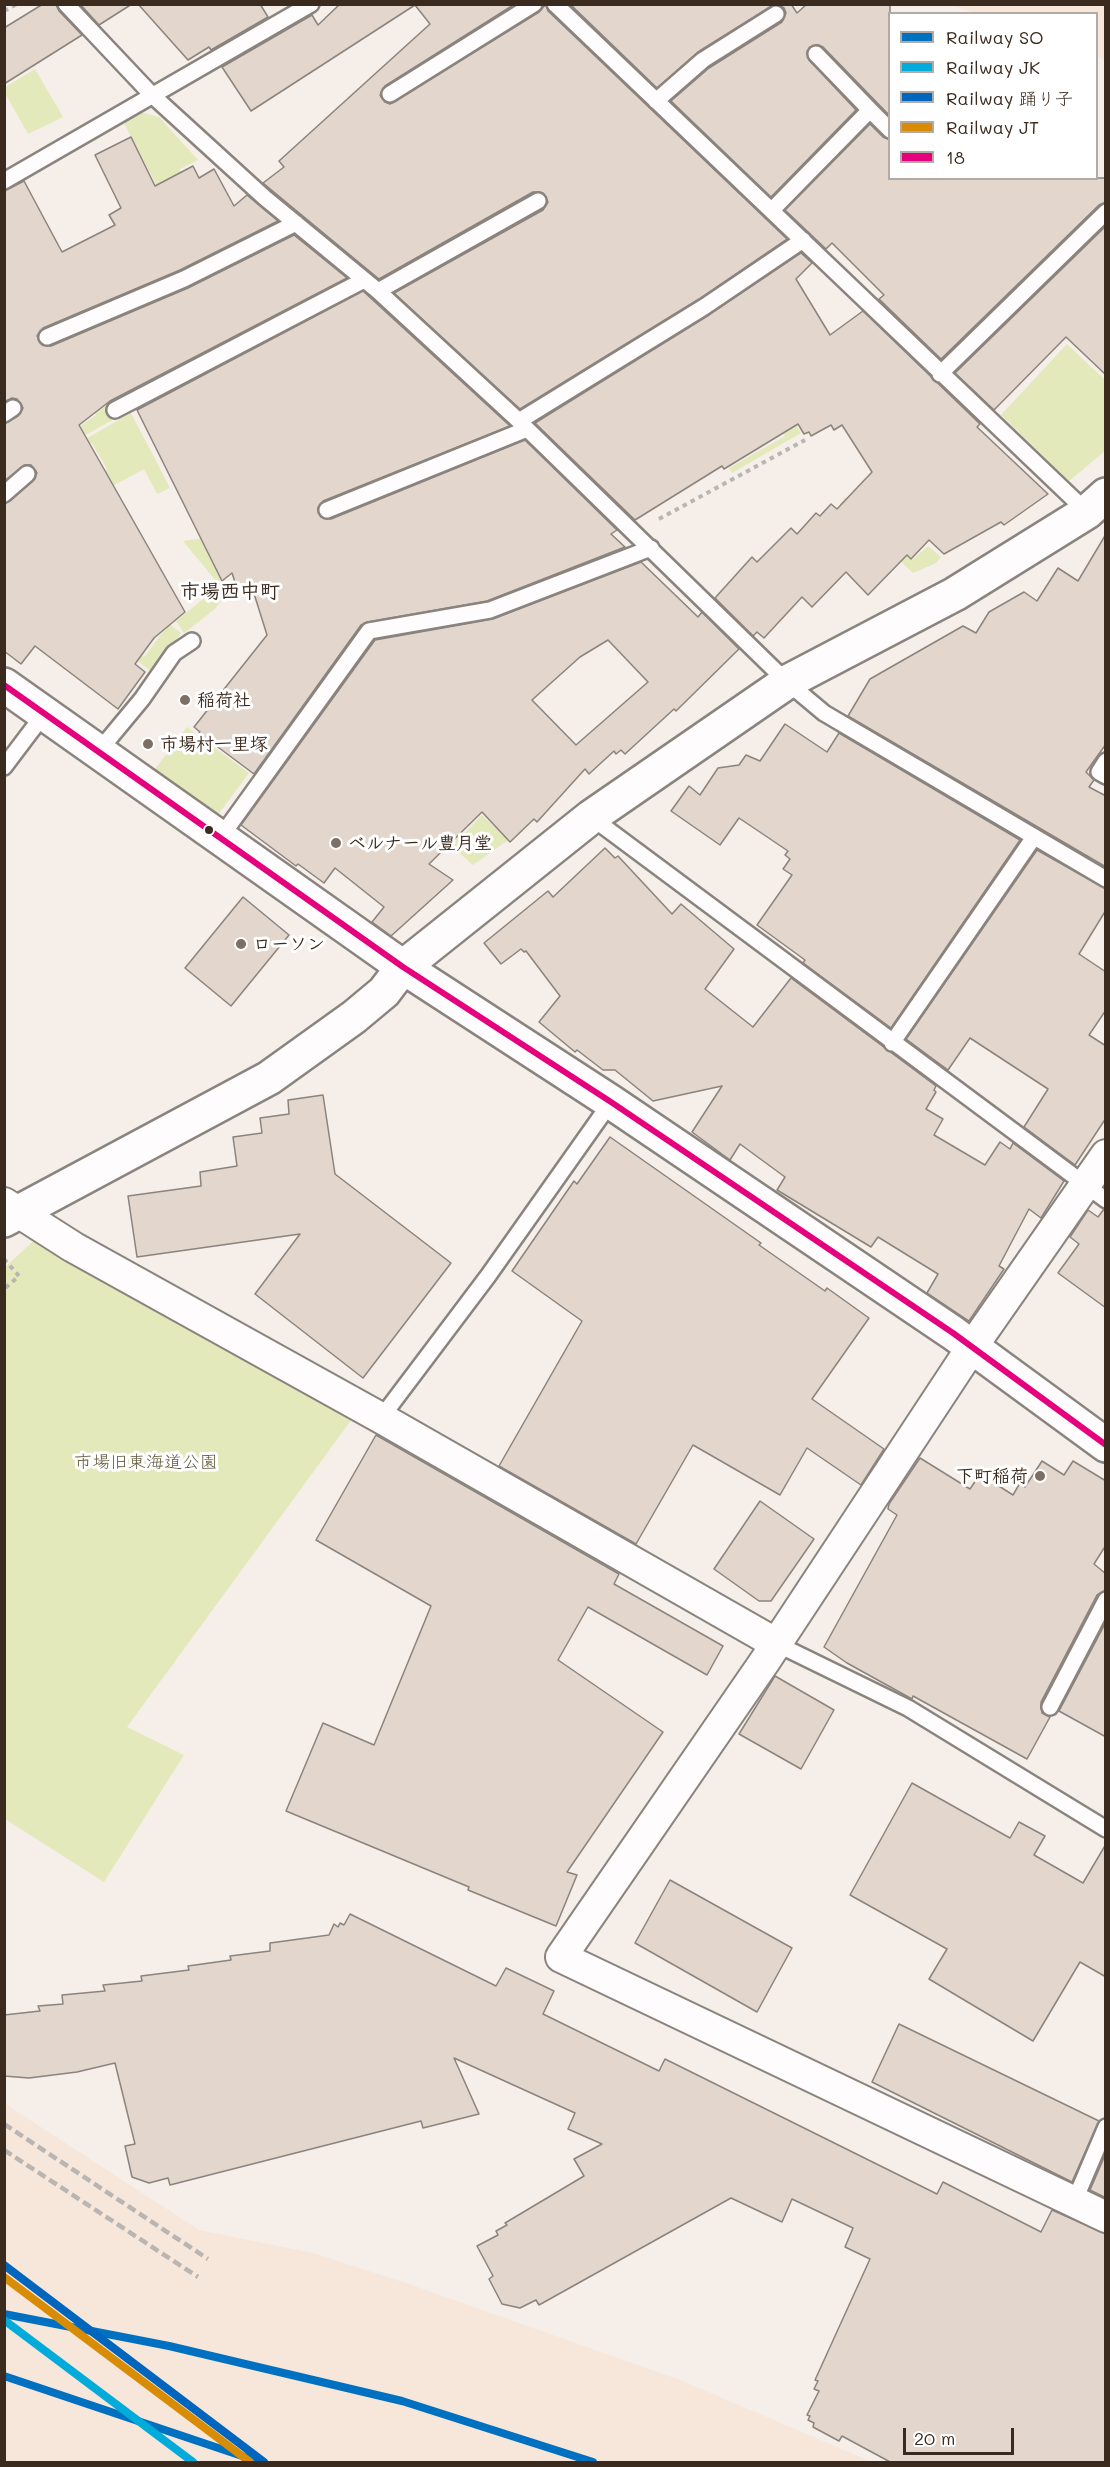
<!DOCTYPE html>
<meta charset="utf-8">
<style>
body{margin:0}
#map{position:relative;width:1110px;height:2467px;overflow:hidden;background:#f5eee9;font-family:Mali,"Klee One",sans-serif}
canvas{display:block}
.frame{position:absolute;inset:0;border:6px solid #3b2a1e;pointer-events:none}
.legend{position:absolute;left:888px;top:12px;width:210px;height:168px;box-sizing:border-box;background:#fff;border:2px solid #b1aaa5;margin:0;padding:8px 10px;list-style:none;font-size:18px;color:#3b2a1e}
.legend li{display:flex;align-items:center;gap:12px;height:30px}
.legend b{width:30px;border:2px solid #b1aaa5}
.scale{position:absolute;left:903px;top:2428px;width:111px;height:27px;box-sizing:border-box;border:3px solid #3b2a1e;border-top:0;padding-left:8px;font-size:18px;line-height:21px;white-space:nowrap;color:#3b2a1e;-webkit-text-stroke:4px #fff;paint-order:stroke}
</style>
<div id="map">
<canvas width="1110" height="2467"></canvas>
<div class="frame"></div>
<ul class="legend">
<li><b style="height:8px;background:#0071c1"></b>Railway SO</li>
<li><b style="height:8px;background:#03abdb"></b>Railway JK</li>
<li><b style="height:8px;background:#0065bd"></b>Railway 踊り子</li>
<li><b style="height:8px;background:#d88c06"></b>Railway JT</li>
<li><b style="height:8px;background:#e5007d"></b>18</li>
</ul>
<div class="scale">20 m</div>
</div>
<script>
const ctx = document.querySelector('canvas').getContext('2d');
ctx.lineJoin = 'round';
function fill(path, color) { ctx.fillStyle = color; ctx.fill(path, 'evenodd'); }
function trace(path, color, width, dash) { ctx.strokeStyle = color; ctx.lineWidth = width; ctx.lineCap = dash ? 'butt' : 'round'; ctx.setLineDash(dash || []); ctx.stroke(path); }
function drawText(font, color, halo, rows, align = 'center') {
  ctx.font = font + ' Mali,"Klee One",sans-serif'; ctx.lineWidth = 6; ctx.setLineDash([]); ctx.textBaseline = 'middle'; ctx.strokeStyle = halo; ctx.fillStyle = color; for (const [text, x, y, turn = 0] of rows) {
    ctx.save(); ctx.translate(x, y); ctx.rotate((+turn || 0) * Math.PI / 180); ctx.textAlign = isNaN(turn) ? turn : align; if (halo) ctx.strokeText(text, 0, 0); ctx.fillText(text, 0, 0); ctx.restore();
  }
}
fill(new Path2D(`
 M950 5H1105V60L1097 57 1096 14 975 13Z
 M4 2103 199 2230 313 2253 406 2283 680 2380 872 2462H5Z`), '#f7e7db');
fill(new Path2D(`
 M35 69 63 117 28 134 5 93V87Z
 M140 112 159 117 198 160 180 169 185 181 161 194 124 123Z
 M1067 344 1106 381 1105 451 1069 481 1001 415Z
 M102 394 116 418 13 475 11 473 96 415 88 402Z
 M131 413 170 488 157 494 144 469 111 487 103 472 107 469 92 443 86 445 84 440Z
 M789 413 801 433 732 473 729 468 785 436 777 420Z
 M845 497 912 560 928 546 941 557 936 563 913 573 840 504Z
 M203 538C205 554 217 564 224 578L217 582 183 541Z
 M218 587 226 593 215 609 184 633 176 621Z
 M80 609 144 657 169 624 181 633 152 672 76 615Z
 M187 727 196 734 193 738 204 747 208 743 249 773 217 816 155 769Z
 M482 815 508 840 473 865 448 843 455 835 459 839Z
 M39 1236 352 1419 127 1727 184 1755 104 1882 5 1819V1267Z`), '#e4e9bc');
const building = new Path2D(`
 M43 4H56L59 11 82 35 4 84V28Z
 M80 4H132L99 25Z
 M138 4H260L268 17 211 50 209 47 188 60Z
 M340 4H515L385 86 380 95 385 102 390 104 539 12 546 4 548 11 787 239 699 299 520 409 394 293 543 210 548 202 543 193 533 192 379 279 263 183 284 167 279 161 430 24 415 5 251 111 222 67 312 15 318 25Z
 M570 4H775L698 52 657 88Z
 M777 4H791L797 13 807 4H890V116L823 47 818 45 810 47 807 52 809 60 856 110 771 197 671 101 709 68 782 22 786 13 784 8Z
 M870 124 883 137 890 140V178H1106V202L1099 205 941 359 879 299 884 295 832 243 826 249 785 210Z
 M131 137 155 186 193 166 199 178 214 169 234 206 247 195 278 221 180 270 43 328 37 336 42 345 51 346 188 288 294 235 347 278 110 401 79 425 185 612 154 638 135 664 145 672 118 709 35 646 21 664 4 651V504L10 501 33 481 37 473 31 465H25L4 481V424L18 416 23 408 17 399 12 398 4 402V191L24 181 62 252 115 225 109 215 121 208 95 155Z
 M1106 226V375L1066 337 994 410 955 373Z
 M801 253 812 263 796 279 830 335 863 311 980 424 977 427 1048 494 1004 525 1001 522 944 554 929 540 911 559 907 555 868 595 846 572 812 607 802 597 764 638 757 632 753 636 715 598 752 557 757 562 791 528 797 534 816 513 820 516 831 504 837 509 872 472 842 425 834 430 831 425 811 436 809 432 804 434 798 424 724 469 722 466 635 520 535 423 709 315Z
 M363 291 510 426 323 501 318 508 321 517 331 519 525 440 617 530 611 534 625 547 487 601 367 622 361 625 254 774 199 733 200 732 194 727 267 635 251 584 237 588 232 573 222 581 137 410Z
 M1106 534V744L1086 772 1094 780 1089 787 1106 796V867L848 716 870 679 963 626 976 633 989 612 1024 592 1037 601 1058 568 1078 581Z
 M641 562 698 617 702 612 739 649 676 711 674 709 625 754 621 750 616 754 614 751 589 774 585 769 537 822 534 819 510 842 482 812 429 864 453 880 391 936 372 922 384 907 335 868 324 883 298 864 296 866 241 825 375 640 493 619ZM608 640 648 682 576 745 532 700 580 657Z
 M785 724 827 752 839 733 1020 840 891 1028 803 963 805 960 757 925 792 875 783 869 790 859 785 855 788 851 739 818 720 845 671 811 689 786 700 795 718 768 739 765 746 755 760 761Z
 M605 848 615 858 618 856 672 914 681 904 734 949 705 989 753 1027 791 978 936 1086 934 1090 936 1092 926 1109 943 1119 934 1135 985 1165 1000 1142 1010 1149 1013 1143 1064 1181 1041 1218 1029 1209 999 1266 1004 1269 969 1321 927 1293 938 1274 878 1237 871 1247 777 1190 785 1177 740 1144 730 1160 692 1132 722 1086 653 1101 615 1070H603L577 1050 575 1052 539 1022 560 996 526 951 524 952 521 949 501 964 484 943 548 891 553 897Z
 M1037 850 1106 889V910L1079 954 1106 972V1010L1089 1035 1106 1046V1118L1075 1165 1024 1127 1048 1089 970 1038 948 1070 906 1039Z
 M243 897 289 935 231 1006 185 968Z
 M323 1095 335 1174 451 1263 363 1378 255 1294 300 1234 137 1257 128 1196 201 1186 200 1172 237 1166 233 1137 262 1133 260 1118 289 1114 288 1100Z
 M610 1137 761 1243 759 1245 825 1291 827 1288 869 1318 812 1399 884 1449 861 1485 807 1448 780 1495 693 1445 636 1544 499 1466 582 1321 512 1271 574 1181 577 1184Z
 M1104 1209 1106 1210V1308L1058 1273 1079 1244 1070 1237 1088 1210 1098 1217Z
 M376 1435 619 1574 614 1584 723 1646 707 1675 588 1607 558 1660 663 1732 567 1872 577 1875 556 1926 468 1890 469 1887 286 1811 323 1723 374 1745 431 1606 316 1540Z
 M920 1458 970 1489 980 1474 1013 1495 1020 1483 1025 1487 1042 1461 1064 1475 1073 1461 1106 1481V1545L1094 1564 1106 1574V1590L1097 1595 1041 1702 1042 1713 1050 1717 1027 1759 913 1696 912 1699 847 1663 824 1647 897 1515 888 1509 889 1504Z
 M760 1501 814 1539 771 1601H759L714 1569Z
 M1106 1622V1737L1059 1711Z
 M775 1676 834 1710 801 1769 739 1734Z
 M912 1783 1010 1838 1019 1822 1045 1836 1034 1855 1083 1883 1106 1844V1977L1080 1962 1033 2041 929 1979 947 1949 850 1895Z
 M670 1880 792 1948 757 2012 635 1943Z
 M350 1914 496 1986 506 1968 554 1991 543 2014 659 2071 665 2059 937 2194 943 2182 1041 2232 1052 2210 1106 2234V2463H892L842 2436 839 2441 813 2427 814 2423 808 2420 810 2416 807 2415 819 2391 814 2389 818 2381 815 2380 870 2259 845 2247 853 2228 792 2199 782 2222 731 2198 539 2305 536 2300 520 2308 502 2304 489 2279 493 2276 477 2246 498 2235 496 2231 507 2225 505 2223 584 2176 574 2159 602 2144 568 2129 575 2113 454 2058 479 2114 423 2128 421 2121 170 2185 168 2178 149 2183 132 2177 125 2146 135 2144 115 2063 77 2072 29 2078 4 2076V2015L40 2011 38 2006 63 2004 62 1995 105 1991 103 1985 142 1981 141 1976 189 1970 188 1966 231 1960 230 1956 270 1951V1943L329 1935 334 1924 338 1927 340 1923 344 1925Z
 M899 2024 1099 2121 1072 2182 872 2082Z
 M1106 2153V2198L1090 2190Z`);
fill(building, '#e3d6cc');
trace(building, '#8a837e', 1.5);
const lane = new Path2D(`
 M66 4 152 95 265 198 378 291 519 421 787 682 824 713 1106 879
 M555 4 1087 512
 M816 54 870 110
 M390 94 534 4
 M656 101 703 60 776 14
 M4 181 311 4
 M772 210 870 110 890 130
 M378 291 538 201
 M47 337 184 279 296 223
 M940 374 1106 212
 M115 410 364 280
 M4 414 13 408
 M519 421 704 307 803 240
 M4 494 27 474
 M327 510 527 429
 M98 752 142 699 174 653 192 641
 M1106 761 1099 772 1106 776
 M4 767 44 714
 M591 817 1106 1200
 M220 838 369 631 490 610 651 548
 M892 1043 1034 837
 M381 1418 488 1276 611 1102
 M775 1643 908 1708 1106 1829
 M1050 1707 1106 1600
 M1074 2202 1106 2127`);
const street = new Path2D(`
 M1106 1155 972 1347 765 1661 561 1957 1106 2217
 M4 1203 73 1247 381 1418 775 1643`);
const secondary = new Path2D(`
 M4 685 403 967 611 1102 953 1333 1106 1445
 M4 1220 269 1078 354 1017 384 992 403 967 591 817 787 682 955 594 1087 512 1106 495`);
trace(lane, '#8a837e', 20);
trace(street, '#8a837e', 34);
trace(secondary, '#8a837e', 38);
trace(new Path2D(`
 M4 11 17 4
 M659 519 805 440
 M4 1259 19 1276 4 1289`), '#b8b5b3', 4, [4.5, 4.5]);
trace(lane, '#fefcfc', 15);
trace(street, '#fefcfc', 30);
trace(secondary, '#fefcfc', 33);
trace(new Path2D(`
 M4 2124 208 2259
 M4 2150 198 2277`), '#b8b5b3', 4.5, [9, 4.5]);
trace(new Path2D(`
 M4 685 403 967 611 1102 953 1333 1106 1445`), '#e5007d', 6);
trace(new Path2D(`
 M4 2314 169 2346 402 2401 593 2462
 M4 2376 260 2462`), '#0071c1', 8);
trace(new Path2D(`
 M4 2320 193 2462`), '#03abdb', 8);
trace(new Path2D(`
 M4 2265 264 2462`), '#0065bd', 8);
trace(new Path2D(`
 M4 2277 250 2462`), '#d88c06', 8);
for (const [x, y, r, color] of [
 [185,700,6,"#7c6f65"],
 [148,744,6,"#7c6f65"],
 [209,830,5,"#3b2a1e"],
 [336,843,6,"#7c6f65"],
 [241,944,6,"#7c6f65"],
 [1040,1476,6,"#7c6f65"]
]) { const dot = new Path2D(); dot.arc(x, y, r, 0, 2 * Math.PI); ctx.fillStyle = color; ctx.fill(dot); trace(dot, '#fff', 2); }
drawText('bold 18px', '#3b2a1e', '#fff', [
 ["稲荷社",197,700],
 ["市場村一里塚",160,744],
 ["ベルナール豊月堂",348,843],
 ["ローソン",253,944],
 ["下町稲荷",1028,1476,"right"]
], 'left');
drawText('18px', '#62593c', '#fff', [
 ["市場旧東海道公園",146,1462]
]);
drawText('bold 20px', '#3b2a1e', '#fff', [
 ["市場西中町",230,592]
]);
</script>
